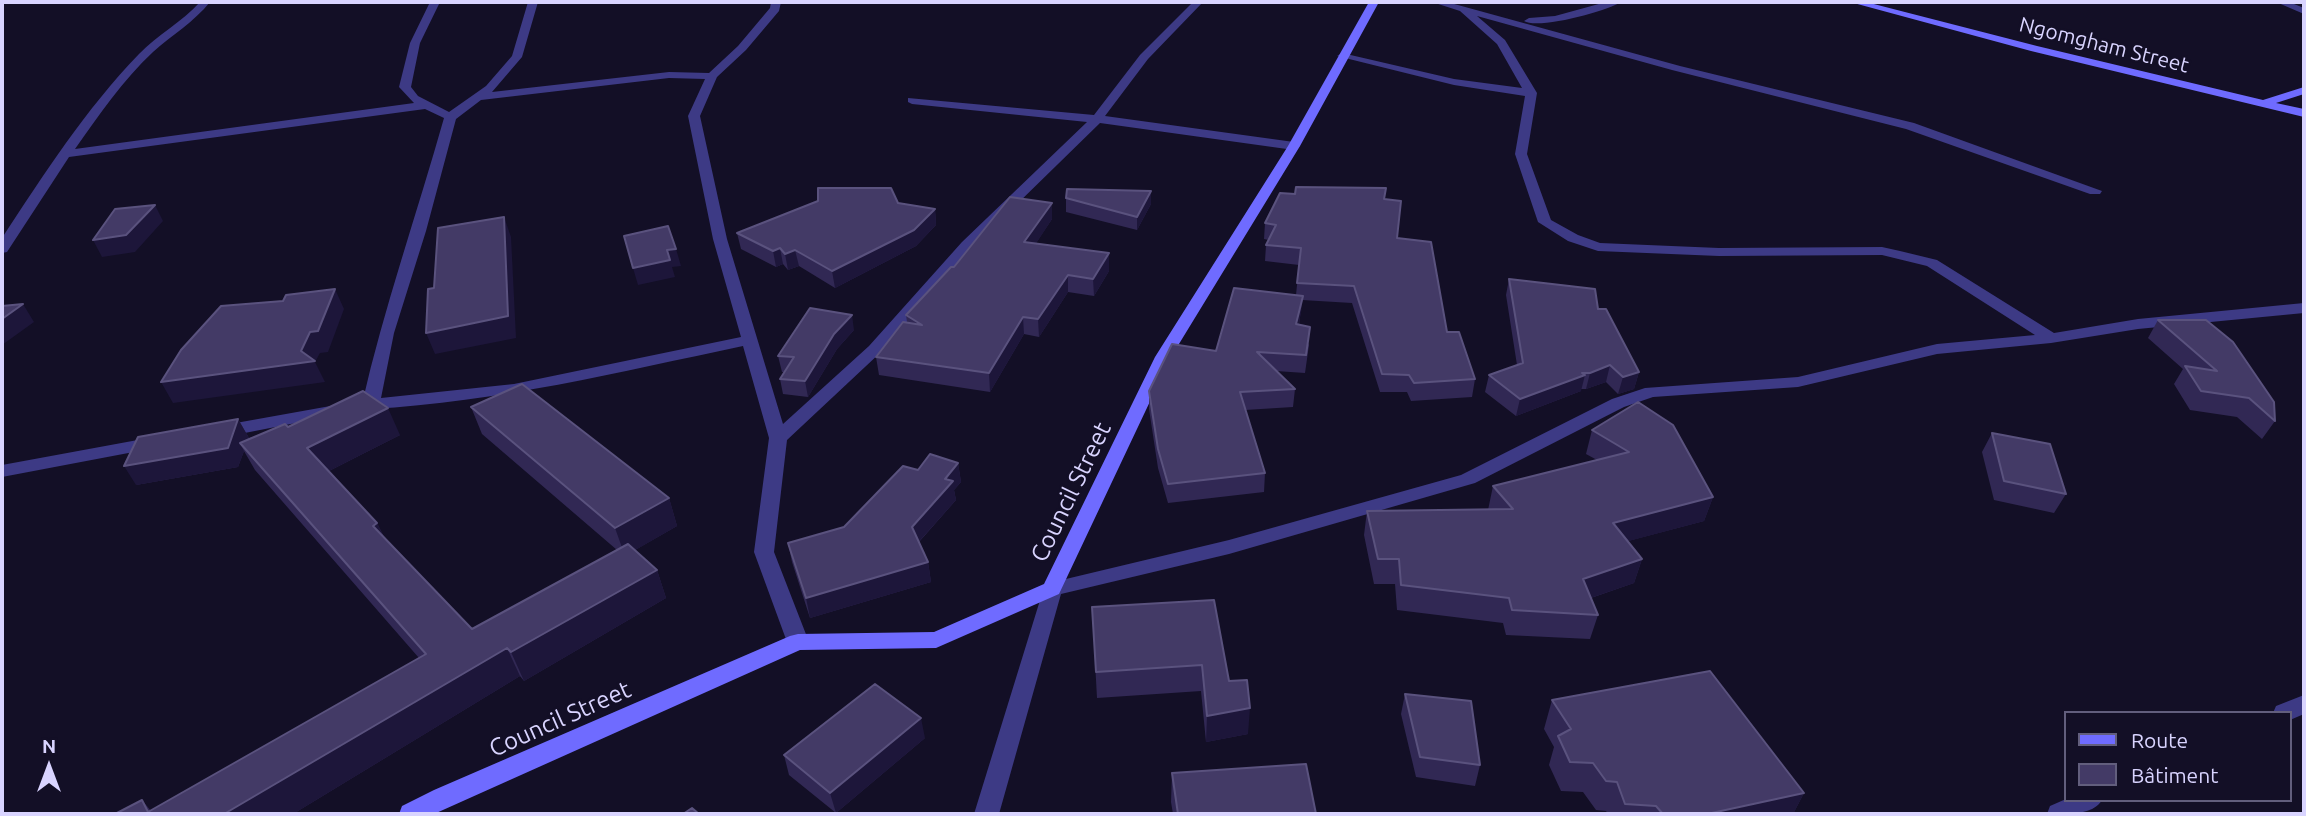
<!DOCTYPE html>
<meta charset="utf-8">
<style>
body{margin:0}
#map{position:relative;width:2306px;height:816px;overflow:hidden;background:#130f26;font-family:Ubuntu,sans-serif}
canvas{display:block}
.frame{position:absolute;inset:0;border:4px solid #d9d4ff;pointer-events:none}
.legend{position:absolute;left:2064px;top:711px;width:228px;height:91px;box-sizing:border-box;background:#130f26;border:2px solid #625e7d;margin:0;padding:9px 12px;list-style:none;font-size:21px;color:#d9d4ff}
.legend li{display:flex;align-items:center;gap:14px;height:35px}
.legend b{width:35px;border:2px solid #625e7d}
.north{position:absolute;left:14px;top:732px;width:70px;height:70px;-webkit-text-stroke:5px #130f26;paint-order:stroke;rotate:0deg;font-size:19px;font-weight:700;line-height:28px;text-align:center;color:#d9d4ff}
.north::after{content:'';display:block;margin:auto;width:24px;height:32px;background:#d9d4ff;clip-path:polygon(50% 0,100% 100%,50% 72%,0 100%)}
</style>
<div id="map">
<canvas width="2306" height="816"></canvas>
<div class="frame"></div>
<ul class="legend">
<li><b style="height:9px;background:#6f6bff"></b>Route</li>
<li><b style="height:19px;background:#433a66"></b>Bâtiment</li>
</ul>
<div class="north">N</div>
</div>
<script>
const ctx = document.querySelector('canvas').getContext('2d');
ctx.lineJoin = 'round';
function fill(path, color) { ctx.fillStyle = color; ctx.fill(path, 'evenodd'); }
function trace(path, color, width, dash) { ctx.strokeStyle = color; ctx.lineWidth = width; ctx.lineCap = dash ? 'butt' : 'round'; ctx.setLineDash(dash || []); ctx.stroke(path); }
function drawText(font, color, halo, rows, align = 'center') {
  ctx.font = font + ' Ubuntu,sans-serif'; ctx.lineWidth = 5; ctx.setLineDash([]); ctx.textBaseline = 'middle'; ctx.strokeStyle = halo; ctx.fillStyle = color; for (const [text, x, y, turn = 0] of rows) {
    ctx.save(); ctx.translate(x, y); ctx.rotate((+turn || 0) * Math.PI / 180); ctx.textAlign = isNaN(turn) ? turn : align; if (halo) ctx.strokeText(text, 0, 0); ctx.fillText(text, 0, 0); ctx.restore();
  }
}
fill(new Path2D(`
 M200 2H210C194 22 172 35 153 52 123 80 99 115 75 149L414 103 399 87 410 43 430 2H440L420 43 411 87 418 96 449 112 486 86 512 56 528 2H538L522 57 492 92 669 72 709 73 738 46 770 8 771 2H781L779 11 746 50 717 77 700 116 727 239 783 424 869 346 962 242 1087 122 912 104 908 102V98L1094 115 1140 55 1193 2H1203L1148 59 1105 116 1294 142 1300 146 1294 150 1100 123 972 248 881 352 787 440 774 552 809 642 806 648 798 650 790 648 787 642 754 552 769 438 743 346C619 372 498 402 371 409L362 404C384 307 417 214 444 118L425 109 69 157 7 252 2 253V238C44 174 85 110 139 54 157 35 182 22 200 2ZM669 78 705 79 688 116 713 239 741 337 514 384 381 398 394 333 426 231 456 119 481 100Z
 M1432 2H1447L1680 66 1914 123 2102 191 2100 194H2090L1906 129 1672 70 1477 16 1505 40 1537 93 1527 154 1551 220 1578 235 1600 243 1719 248 1882 247 1900 251 1937 260 2054 333 2138 319 2304 303V313L2138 329 2051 343 1937 354 1798 387 1653 397 1624 407 1475 483 1229 554 1061 594 999 814H974L1045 584 1229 540 1461 475 1612 399 1645 388 1798 377 1937 344 2035 335 1927 266 1882 255 1719 256 1598 251 1568 241 1538 222 1515 154 1525 96 1454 85 1337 56 1342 53 1454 79 1522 88 1497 44 1460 11Z
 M1606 2H1621C1607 11 1538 30 1524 21L1529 18 1555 16Z
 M2276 2H2289L2304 8V14Z
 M336 405 345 410 342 414 219 438 210 432 219 426Z
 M154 437 163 443 160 447 2 477V465Z
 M2304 695V714L2290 720V713H2273L2276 706Z
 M2066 799V800H2102C2093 816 2065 814 2047 814L2050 806Z`), '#3d3a85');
fill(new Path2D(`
 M1369 2H1379L1300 146 1171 357 1059 594 936 648 800 650 434 814H399L402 806 434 790 790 636 798 634 934 632 1044 584 1155 357 1288 146Z
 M1850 2H1866L2037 46 2263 100 2304 87V94L2276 103 2304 109V117L2031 51Z`), '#6f6bff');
fill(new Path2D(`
 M1066 198 1151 204 1137 230 1066 212Z
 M1384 199 1397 238 1447 332 1475 379 1472 397 1411 401 1407 392H1380L1352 303 1302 300 1299 325 1309 345 1305 373 1276 371 1295 389 1293 407 1245 410 1265 473 1264 492 1168 503 1158 468 1149 409V391L1216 351 1296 295 1299 265 1265 261 1266 245 1269 240 1264 239 1265 223Z
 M898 203 935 209 936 225 916 246 835 288 799 266 788 270 783 264 776 267 741 249 737 233Z
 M1052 203V219L1036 243 1109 253V271L1094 296 1068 292 1039 337 1024 334 990 392 879 375 876 357 907 322 906 315 954 267Z
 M1509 279 1598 309 1639 372 1634 389 1618 394 1606 382 1586 389H1581V391L1516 416 1485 392 1489 375 1517 365 1506 295Z
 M2158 320 2275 421 2262 439 2237 417 2190 410 2174 384 2183 369 2148 338Z
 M854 330 837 349 808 397 783 394 780 379 784 372H782L778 356Z
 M471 407 669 498 677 526 635 550 657 570 666 598 524 681 520 676 293 814H115L142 800 151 811 419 658 255 470 244 451 238 467 136 485 238 419 249 438 288 427 400 435 329 471 377 523 384 537 472 629 617 550 482 434Z
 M1592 430 1713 497 1704 521 1628 541 1642 559 1634 583 1591 598 1598 615 1590 639 1506 635 1503 623 1397 610 1395 584H1374L1364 535 1367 511 1488 510 1493 486 1597 460 1586 454Z
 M1992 433 2066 494 2054 513 1994 500 1982 452Z
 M958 463 961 482 954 490 956 500 919 542 928 562 931 582 810 618 792 562 788 543 844 527 918 470Z
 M1214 600 1229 681 1248 734 1206 742 1201 691 1097 698 1092 607Z
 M1405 694 1480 765 1475 786 1416 777 1401 714Z
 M1552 700 1804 793 1793 814H1608L1606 811 1596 810 1583 792 1561 791 1549 765 1554 747 1544 729Z
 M925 738 836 813 789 775 784 755Z
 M1172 773 1316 814H1173L1171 802Z`), '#312854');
fill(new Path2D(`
 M1151 191V204L1137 230V217Z
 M1052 203V219L1026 259 1024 242Z
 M155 205 163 221 135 252 102 257 93 240Z
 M935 209 936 225 916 246 835 288 832 271Z
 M504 217 511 237 516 338 435 354 426 333Z
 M780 248 783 264 776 267 773 251Z
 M676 249 681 266 672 267 675 277 638 285 633 268 667 250Z
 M795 250 799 266 788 270 785 254Z
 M1109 253V271L1094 296 1093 279Z
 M1068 275V292L1039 337 1038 319Z
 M335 289 344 309 328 352 320 353 315 362 325 382 173 403 161 382 301 351 310 332Z
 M1303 296 1301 313 1295 342 1296 324Z
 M23 304 34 322 2 345V319Z
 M852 315 854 330 837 349 808 397 805 381 834 334Z
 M1023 317 1024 334 990 392 989 373Z
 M1610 365 1606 382 1586 389 1590 373Z
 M1639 372 1634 389 1618 394 1623 377Z
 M1585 375 1581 391 1516 416 1520 399Z
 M388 408 400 435 321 475 307 448Z
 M238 419 249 438 240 443 244 451 238 467 136 485 124 466Z
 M958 463 961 482 954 490 956 500 915 546 912 527 945 479Z
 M1713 497 1704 521 1606 547 1613 523Z
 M669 498 677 526 625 556 615 528Z
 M377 523 391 551 373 526Z
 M1642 559 1634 583 1576 603 1583 579Z
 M928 562 931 582 810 618 806 598Z
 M657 570 666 598 524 681 511 652Z
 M507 648 520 676 293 814H224Z
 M1250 708 1248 734 1206 742 1207 716Z
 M921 718 925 738 836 813 830 793Z
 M1804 793 1793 814H1707Z`), '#1d163a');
const building = new Path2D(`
 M1296 187 1386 188 1384 199 1401 201 1397 238 1431 242 1447 332H1459L1475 379 1414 383 1409 375 1382 374 1354 286 1297 283 1301 248 1266 245 1276 225 1265 223 1280 193 1295 194Z
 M818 188H891L898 203 935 209 914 230 832 271 795 250 785 254 780 248 773 251 737 233 818 201Z
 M1067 189 1151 191 1137 217 1066 198Z
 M1010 197 1052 203 1024 242 1109 253 1093 279 1068 275 1038 319 1023 317 989 373 876 357 903 322 922 325 906 315 951 267H954Z
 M155 205 126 235 93 240 115 209Z
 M504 217 508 316 426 333 428 289 434 288 438 228Z
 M668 226 676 249 667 250 670 260 633 268 624 236Z
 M1509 279 1595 289 1598 309H1606L1639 372 1623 377 1610 365 1590 373H1582L1585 375 1520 399 1489 375 1523 363Z
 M1234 288 1303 296 1296 324 1310 327 1306 355 1257 352 1295 389 1240 392 1265 473 1168 484 1158 449 1149 391 1172 344 1216 351Z
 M335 289 318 331 310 332 301 351 315 361 161 382 181 350 221 306 283 301 286 295Z
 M23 304 2 319V306Z
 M810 308 852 315 834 334 805 381 780 379 794 357 778 356Z
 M2158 320H2206L2233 342 2274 402 2275 421 2249 398 2201 391 2185 366 2217 371Z
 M522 384 669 498 615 528 471 407Z
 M363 391 388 408 307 448 377 523 373 526 472 629 628 544 657 570 511 652 507 648 224 814H115L142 800 148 812 426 654 240 443 285 424 288 427Z
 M1638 402 1673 425 1713 497 1613 523 1642 559 1583 579 1598 615 1512 610 1509 598 1401 585 1399 559H1378L1367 511 1513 509 1493 486 1629 452 1592 430Z
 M238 419 228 448 124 466 138 437Z
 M1992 433 2050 444 2066 494 2004 481Z
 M930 454 958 463 945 479 953 481 912 527 928 562 806 598 788 543 844 527 903 466 918 470Z
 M1214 600 1229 681 1247 680 1250 708 1207 716 1202 665 1096 672 1092 607Z
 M1710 671 1804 793 1707 814H1663L1656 806 1625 804 1617 782 1606 781 1593 763 1570 762 1558 736 1571 729 1552 700Z
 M875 684 921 718 830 793 784 755Z
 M1405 694 1471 701 1480 765 1420 757Z
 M1306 764 1316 814H1178L1172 773Z
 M692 808 699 814H683Z`);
fill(building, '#433a66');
trace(building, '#5a527e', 2);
drawText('21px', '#d9d4ff', '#130f26', [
 ["Ngomgham Street",2104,45,14]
]);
drawText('24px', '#d9d4ff', '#130f26', [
 ["Council Street",1071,492,-64],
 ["Council Street",560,719,-24]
]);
</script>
